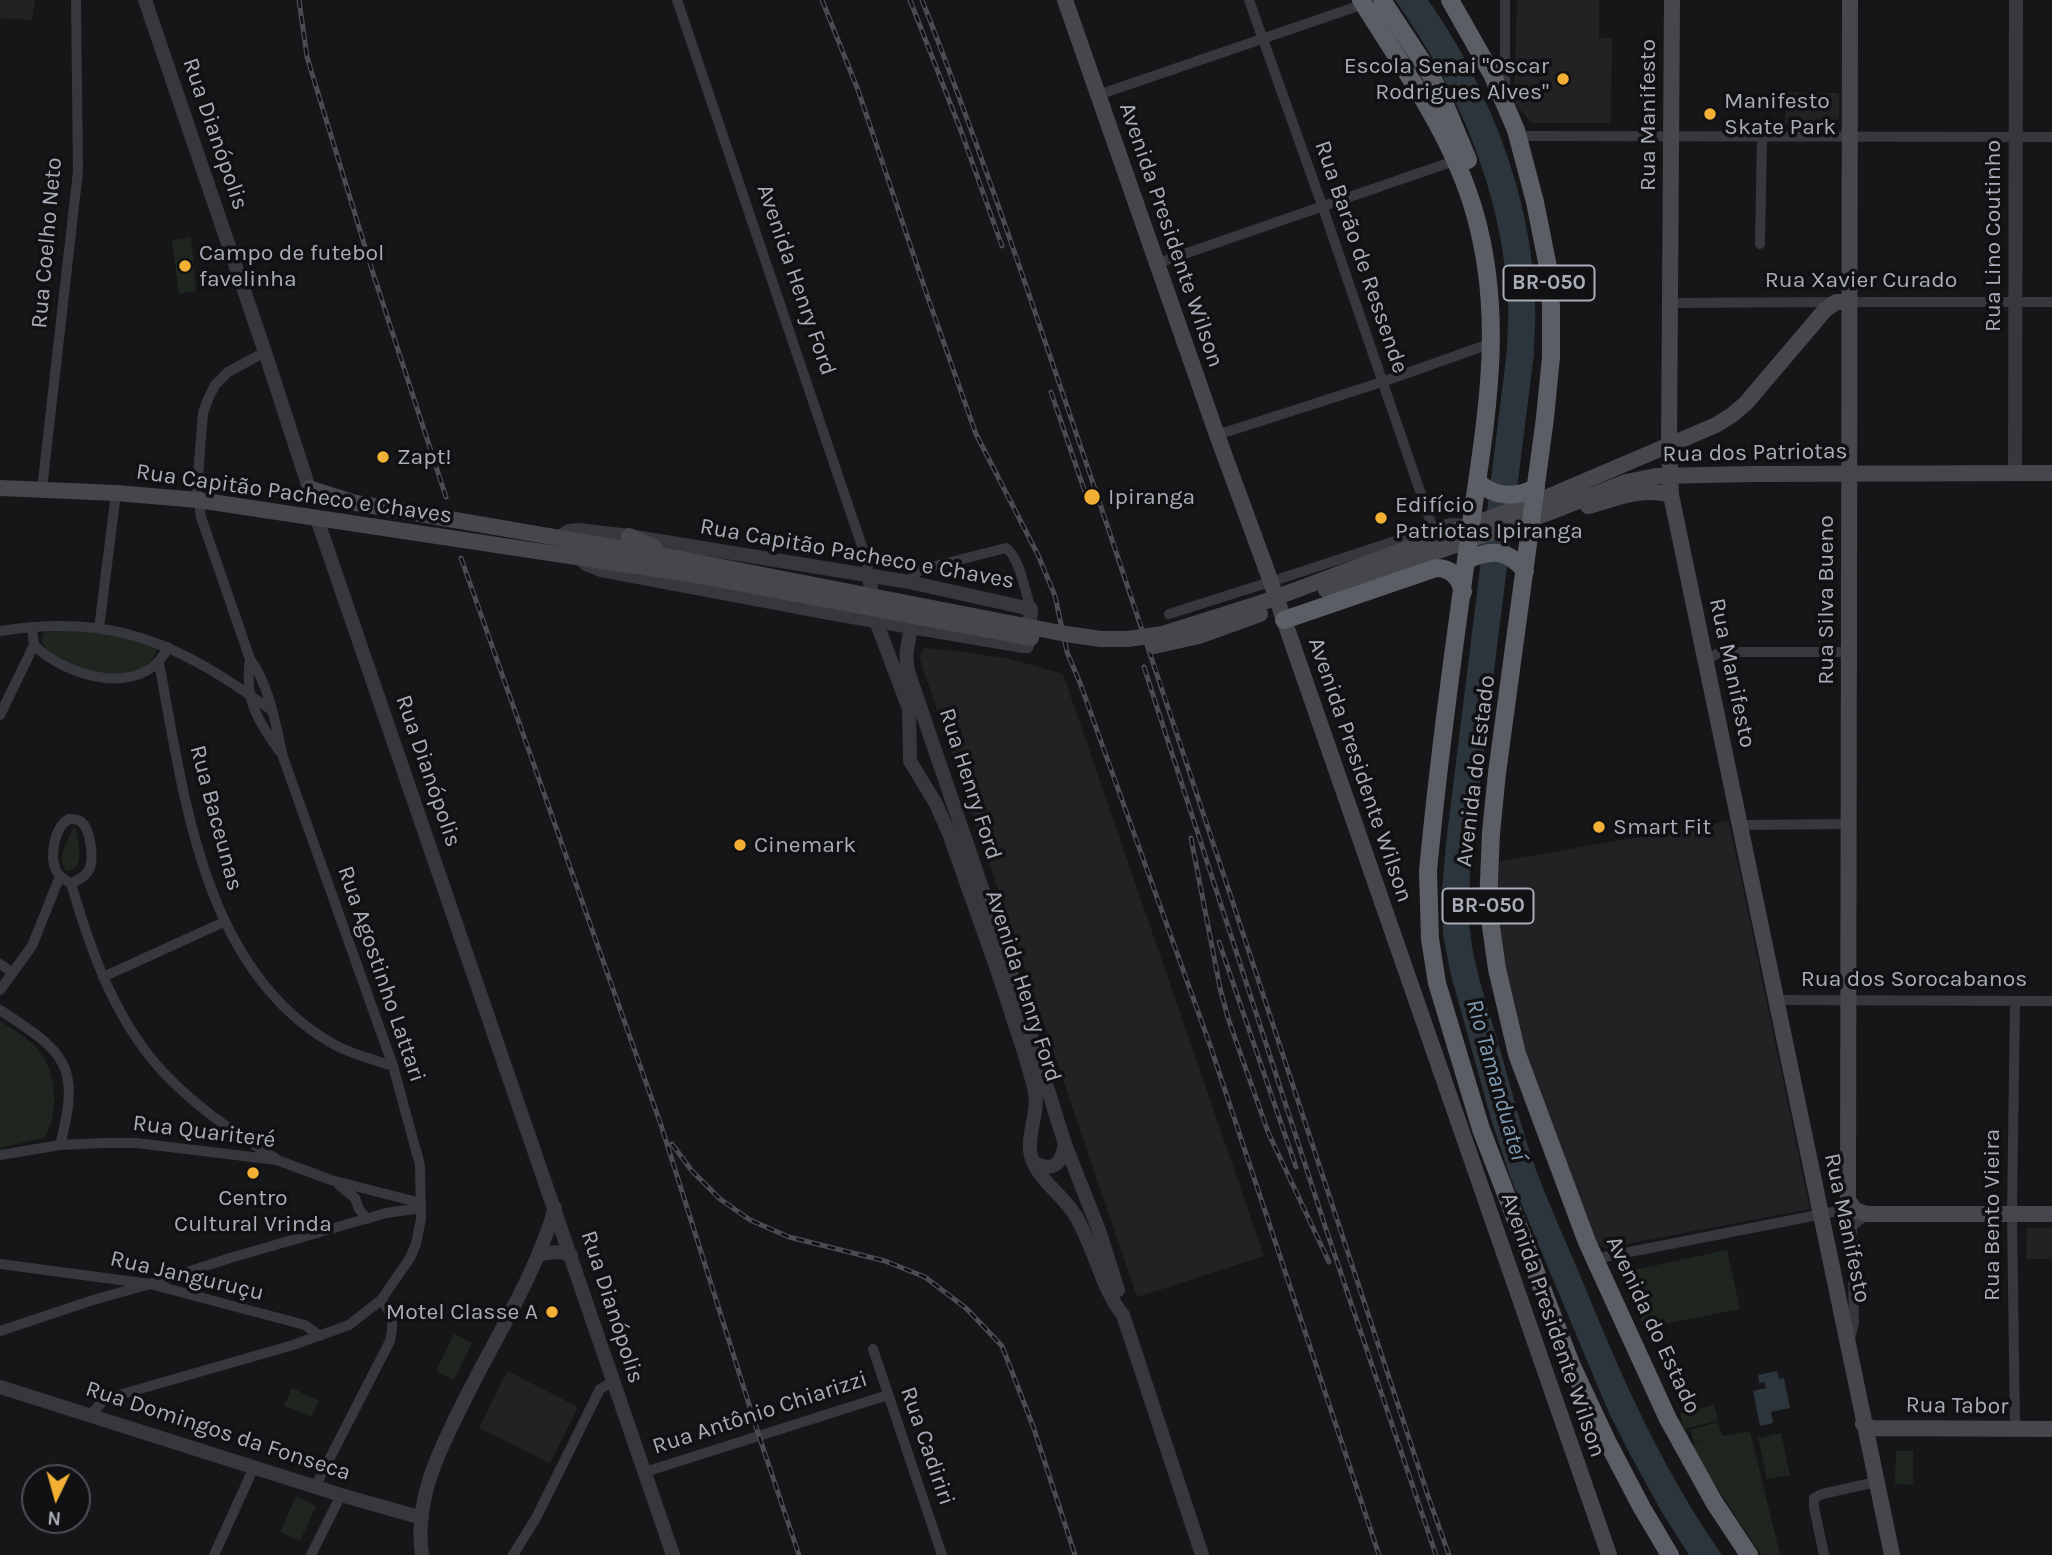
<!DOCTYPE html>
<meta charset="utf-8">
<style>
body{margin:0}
#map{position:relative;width:2052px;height:1555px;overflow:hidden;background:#161618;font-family:Karla,sans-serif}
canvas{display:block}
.north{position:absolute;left:21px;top:1464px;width:70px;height:70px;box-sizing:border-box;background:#111113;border:2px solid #4d4f55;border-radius:50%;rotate:185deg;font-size:19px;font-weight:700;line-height:28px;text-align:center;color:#a8adb8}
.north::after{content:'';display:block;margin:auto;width:24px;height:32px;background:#f2b134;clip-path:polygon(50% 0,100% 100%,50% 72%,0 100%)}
</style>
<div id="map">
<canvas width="2052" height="1555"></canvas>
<div class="north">N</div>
</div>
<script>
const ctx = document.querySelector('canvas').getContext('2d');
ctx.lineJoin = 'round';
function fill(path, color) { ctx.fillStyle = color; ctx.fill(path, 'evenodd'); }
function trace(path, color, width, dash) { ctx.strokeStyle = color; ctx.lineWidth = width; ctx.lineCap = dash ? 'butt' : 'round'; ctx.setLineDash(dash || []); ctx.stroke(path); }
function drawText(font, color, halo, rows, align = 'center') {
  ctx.font = font + ' Karla,sans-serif'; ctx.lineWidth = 7; ctx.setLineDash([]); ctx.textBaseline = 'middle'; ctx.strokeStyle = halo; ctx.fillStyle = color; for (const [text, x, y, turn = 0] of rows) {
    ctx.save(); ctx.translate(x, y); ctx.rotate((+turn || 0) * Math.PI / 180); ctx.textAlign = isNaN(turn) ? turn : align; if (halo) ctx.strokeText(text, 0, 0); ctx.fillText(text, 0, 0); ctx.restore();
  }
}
fill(new Path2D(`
 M0 0H35L32 20 0 18Z
 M1517 0H1599V38H1612L1611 123H1532L1514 103Z
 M1786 92 1839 93V123L1785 124Z
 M924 648 956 651 1011 659 1063 674 1264 1256 1137 1297 919 657Z
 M1729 821 1810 1209 1605 1248 1592 1240 1533 1083 1503 968 1495 888 1496 862Z
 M2027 1228H2052V1259H2026Z
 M507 1371 578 1407 550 1463 479 1428Z`), '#222225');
fill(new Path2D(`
 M191 237 196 291 179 294 172 240Z
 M57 630 106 633 158 648C155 655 152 661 145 666 132 674 110 676 96 674 82 671 49 656 43 644 41 639 42 637 43 633Z
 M75 825C77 840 88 870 66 871 56 857 68 840 75 825Z
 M0 1021C13 1029 31 1040 40 1052 57 1075 59 1112 45 1138L0 1148Z
 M1727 1250 1740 1309 1644 1328 1624 1272Z
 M454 1334 472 1343 454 1380 436 1371Z
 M292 1388 319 1401 311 1417 284 1406Z
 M1714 1405 1718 1421 1684 1429 1680 1413Z
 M1718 1422 1722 1436 1750 1431 1780 1555H1761L1689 1444 1705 1440 1694 1442 1690 1430Z
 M1781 1433 1790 1475 1767 1479 1758 1438Z
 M1896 1451H1913V1485L1895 1484Z
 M296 1496 316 1506 300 1541 280 1532Z`), '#1e261f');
fill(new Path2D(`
 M1395 0H1428C1488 85 1533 199 1535 304 1536 320 1534 337 1534 353L1472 846C1470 874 1468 902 1470 931 1474 970 1489 1010 1500 1049 1511 1089 1522 1130 1536 1170 1551 1210 1569 1248 1585 1287 1623 1381 1664 1472 1722 1555H1689L1660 1509 1631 1456 1609 1413 1511 1179 1491 1119 1451 975 1443 935 1442 890 1446 843 1507 350C1507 334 1509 318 1508 302 1502 191 1459 90 1395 0Z
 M1777 1371 1779 1379 1784 1378 1790 1408 1771 1412 1773 1423 1760 1426 1753 1391 1766 1388 1764 1382 1759 1383 1758 1375Z`), '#2c353c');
trace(new Path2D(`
 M677 0 866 558 869 575
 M1249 0 1322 205 1433 529
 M1505 0V95
 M1098 95 1364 4
 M1518 136 2052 137
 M1760 244 1762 136
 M1158 263 1457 160
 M1849 302H2052
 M1669 303 1833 302
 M1217 435 1382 382 1492 343
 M42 489 78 171 76 0
 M909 582 914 574 923 569 1006 548C1020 558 1025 592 1031 609
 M1169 614 1270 582 1450 523 1468 524
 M32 627 34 645C67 678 144 699 168 647
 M99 628 116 493
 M0 631C116 613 179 644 271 710
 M250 659C244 700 257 719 280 752
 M1706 660 1720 652H1849
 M159 663C184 795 202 965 328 1041 347 1053 372 1059 393 1066
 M0 715 34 645
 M69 819C73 819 77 819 80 821 91 828 94 859 89 870 85 877 78 880 71 883 65 880 60 878 57 872 49 858 54 827 69 819Z
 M1740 825 1849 824
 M71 883C91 953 118 1029 172 1081 203 1112 238 1135 275 1158
 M0 964 13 973
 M103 977 224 922
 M0 990 32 946 60 876
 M1776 1000 2052 1001
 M2015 1001 2012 1214 2015 1429
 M0 1010C66 1053 81 1065 60 1145
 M0 1155 60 1145 104 1143H136L178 1148 277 1160 331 1180 421 1203
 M339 1185 355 1198 359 1209 367 1219
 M1594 1259 1838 1211 1848 1200
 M0 1264 150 1284 305 1325 320 1336
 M0 1331 90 1301 150 1284 230 1258 386 1213 421 1208
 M1849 1343 1854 1322 1852 1226 1867 1214
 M873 1349 942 1555
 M91 1414 105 1399 293 1345 349 1325 381 1300 410 1258 416 1244 421 1219 420 1165 393 1066 283 757C276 726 269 684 250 659L201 517 197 488 203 413 208 399 215 385 228 372 265 352
 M645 1472 888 1395
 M315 1487 390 1341C394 1323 393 1314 381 1300
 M214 1555 254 1467
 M311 1555 341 1495
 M513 1555 536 1518 600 1389 612 1382
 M1824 1555 1814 1507V1498L1822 1494 1876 1482`), '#37383d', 10);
trace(new Path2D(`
 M145 0 265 352 309 488
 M2015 473 2016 0
 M317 519 673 1555
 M561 536 569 531 579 530 629 536 909 582 1031 609 1028 642 1027 646H1023L835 614 601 570 586 564 580 558
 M869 575 876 621 909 709 910 761 936 804 950 836C971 898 995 959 1014 1022 1022 1045 1030 1069 1035 1093 1039 1114 1026 1135 1031 1156 1037 1179 1063 1195 1075 1215 1094 1245 1101 1288 1123 1315L1202 1555
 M911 618C912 640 902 649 909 674L1014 982 1065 1144 1100 1233 1118 1290
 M1033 1162C1053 1173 1061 1165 1065 1144
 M538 1255C551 1252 559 1251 571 1255
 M0 1387 341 1495 422 1518
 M422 1555C413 1497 443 1443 468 1393 498 1334 537 1271 555 1208`), '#37383d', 14);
trace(new Path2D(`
 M1065 0 1217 435 1267 571 1609 1555
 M1672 0 1669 444 1671 495 1892 1555
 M1850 0 1848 1200 1855 1210 1867 1214H2052
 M0 488 116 493 198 500 689 574
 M309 488 356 503 676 558
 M1588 506C1615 499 1644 486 1671 495
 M629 536 654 547
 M1430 540 1545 498 1716 425 1732 415 1746 403 1825 310 1836 302H1849
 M1326 590 1548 513 1626 482 1656 476 1754 474 2052 473
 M1863 1424 1872 1428 2052 1429`), '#45474d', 16);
trace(new Path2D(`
 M1361 0C1404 69 1453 136 1475 214 1505 320 1486 418 1471 524 1455 639 1439 755 1428 871L1430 939 1437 983 1481 1129 1571 1364 1608 1443 1642 1508 1670 1555
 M1382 0 1429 72 1441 95 1468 160
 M1450 0 1492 74 1516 130 1535 202 1548 267 1551 307V357L1545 418 1497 773 1491 833 1488 905 1497 969 1517 1054 1587 1242 1668 1419 1714 1502 1749 1555
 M1478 482C1494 497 1517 499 1536 487
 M1467 560C1491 549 1508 549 1525 571
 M1284 620 1436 568C1452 568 1460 578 1463 592`), '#5b5e65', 18);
const rail = new Path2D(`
 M299 0 307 57 373 273 446 497
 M822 0 858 90 928 298 976 434 1038 555 1055 596 1067 652 1080 683 1210 1045 1379 1555
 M910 0 961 131 1002 246
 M922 0C987 165 1042 333 1099 501 1211 832 1318 1164 1428 1496L1449 1555
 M1051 392 1086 495
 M461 558 661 1125 759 1436 799 1555
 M1144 667 1325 1226 1436 1555
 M1191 838 1220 988 1228 1018 1268 1132 1329 1262
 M1219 942 1296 1167
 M672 1144 692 1171 720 1199 750 1220 789 1237 885 1261 925 1277 967 1309 1002 1346 1033 1426 1075 1555`);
trace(rail, '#4a4c52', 5);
trace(rail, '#111113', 2.5, [8]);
trace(new Path2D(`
 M676 558 1066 634 1101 639H1128L1163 634 1261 603 1430 540
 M689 574 1031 638
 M1154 646 1199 636 1260 614`), '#45474d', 16);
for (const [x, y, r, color] of [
 [1563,79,7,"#f2b134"],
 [1710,114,7,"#f2b134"],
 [185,266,7,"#f2b134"],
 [383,457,7,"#f2b134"],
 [1092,497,9,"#f2b134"],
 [1381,518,7,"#f2b134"],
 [1599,827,7,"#f2b134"],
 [740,845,7,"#f2b134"],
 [253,1173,7,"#f2b134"],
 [552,1312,7,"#f2b134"]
]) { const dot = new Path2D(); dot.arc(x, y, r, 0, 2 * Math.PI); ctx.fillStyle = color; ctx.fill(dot); trace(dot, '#111113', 2.5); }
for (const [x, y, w] of [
 [1549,283,91],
 [1488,906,91]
]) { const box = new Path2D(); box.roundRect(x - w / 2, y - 17.5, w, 35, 5); ctx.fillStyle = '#111113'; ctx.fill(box); trace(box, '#a8adb8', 2); }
drawText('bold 21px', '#a8adb8', null, [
 ["BR-050",1549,283],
 ["BR-050",1488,906]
]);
drawText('23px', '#a8adb8', '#111113', [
 ["Escola Senai \"Oscar",1549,66,"right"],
 ["Rodrigues Alves\"",1549,92,"right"],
 ["Manifesto",1724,101],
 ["Skate Park",1724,127],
 ["Campo de futebol",199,253],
 ["favelinha",199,279],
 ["Zapt!",397,457],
 ["Ipiranga",1108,497],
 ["Edifício",1395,505],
 ["Patriotas Ipiranga",1395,531],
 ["Smart Fit",1613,827],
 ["Cinemark",754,845],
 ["Centro",253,1198,"center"],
 ["Cultural Vrinda",253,1224,"center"],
 ["Motel Classe A",538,1312,"right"]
], 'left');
drawText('23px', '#a8adb8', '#111113', [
 ["Rua Manifesto",1648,115,-90],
 ["Rua Dianópolis",215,134,71],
 ["Avenida Presidente Wilson",1171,235,71],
 ["Rua Lino Coutinho",1993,236,-90],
 ["Rua Coelho Neto",47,243,-85],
 ["Rua Barão de Ressende",1361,257,71],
 ["Avenida Henry Ford",796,280,71],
 ["Rua Xavier Curado",1861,280],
 ["Rua dos Patriotas",1755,453,-1],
 ["Rua Capitão Pacheco e Chaves",294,494,8],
 ["Rua Capitão Pacheco e Chaves",857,554,10],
 ["Rua Silva Bueno",1826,600,-90],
 ["Rua Manifesto",1732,673,78],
 ["Avenida Presidente Wilson",1360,770,71],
 ["Rua Dianópolis",428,771,71],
 ["Avenida do Estado",1476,771,-83],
 ["Rua Henry Ford",970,784,72],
 ["Rua Baceunas",216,818,75],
 ["Rua Agostinho Lattari",381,974,71],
 ["Rua dos Sorocabanos",1914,979],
 ["Avenida Henry Ford",1023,986,72],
 ["Rua Quariteré",204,1132,7],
 ["Rua Bento Vieira",1992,1215,-90],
 ["Rua Manifesto",1847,1228,78],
 ["Rua Janguruçu",187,1276,13],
 ["Rua Dianópolis",612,1307,72],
 ["Avenida Presidente Wilson",1553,1325,71],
 ["Avenida do Estado",1653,1325,65],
 ["Rua Tabor",1957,1406,1],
 ["Rua Antônio Chiarizzi",760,1413,-18],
 ["Rua Domingos da Fonseca",218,1431,18],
 ["Rua Cadiriri",927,1446,71]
]);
drawText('italic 24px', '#7f9bb3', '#111113', [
 ["Rio Tamanduateí",1496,1080,74]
]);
</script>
